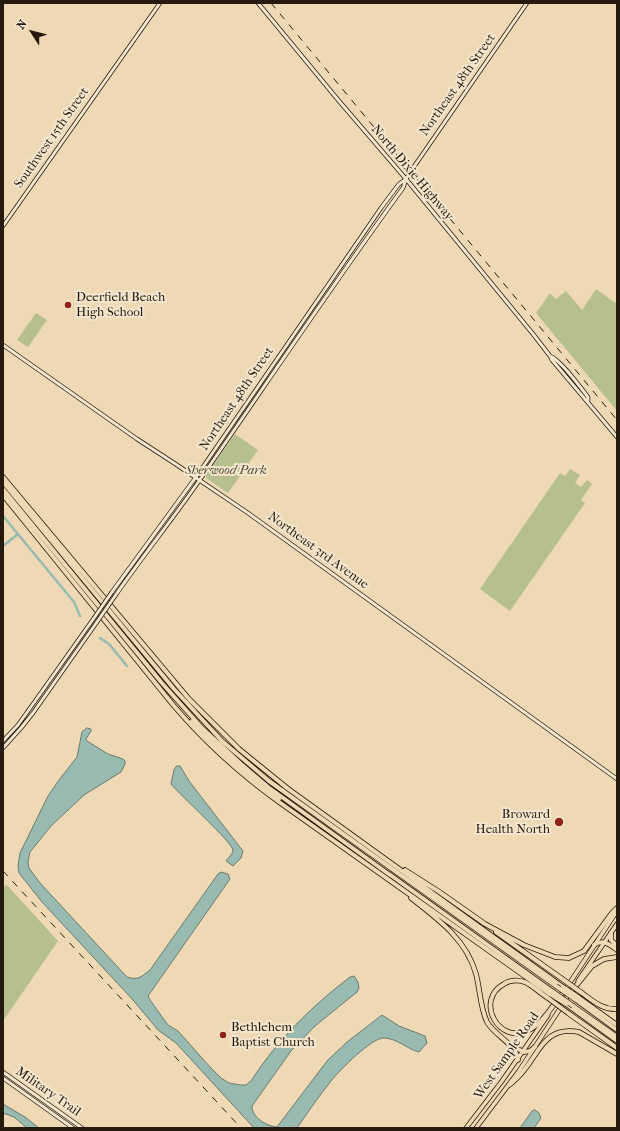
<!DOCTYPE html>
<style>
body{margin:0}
#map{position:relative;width:620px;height:1131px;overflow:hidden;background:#eed9b4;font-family:"IM FELL French Canon",serif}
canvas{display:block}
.frame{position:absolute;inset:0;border:4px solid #261a0e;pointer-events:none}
.north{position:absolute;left:12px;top:12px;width:40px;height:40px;-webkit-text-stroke:3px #f4e6ce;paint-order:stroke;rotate:306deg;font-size:11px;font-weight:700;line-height:16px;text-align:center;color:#261a0e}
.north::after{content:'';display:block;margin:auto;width:14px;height:18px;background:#261a0e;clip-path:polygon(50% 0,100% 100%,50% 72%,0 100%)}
</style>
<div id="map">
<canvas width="620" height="1131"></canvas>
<div class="frame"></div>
<div class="north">N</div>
</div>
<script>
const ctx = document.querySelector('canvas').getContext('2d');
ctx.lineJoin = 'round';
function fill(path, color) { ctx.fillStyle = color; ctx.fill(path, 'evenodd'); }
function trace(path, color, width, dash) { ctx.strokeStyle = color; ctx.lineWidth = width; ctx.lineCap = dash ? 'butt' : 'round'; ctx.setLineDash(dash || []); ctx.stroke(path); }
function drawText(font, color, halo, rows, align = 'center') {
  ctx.font = font + ' "IM FELL French Canon",serif'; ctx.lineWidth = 4; ctx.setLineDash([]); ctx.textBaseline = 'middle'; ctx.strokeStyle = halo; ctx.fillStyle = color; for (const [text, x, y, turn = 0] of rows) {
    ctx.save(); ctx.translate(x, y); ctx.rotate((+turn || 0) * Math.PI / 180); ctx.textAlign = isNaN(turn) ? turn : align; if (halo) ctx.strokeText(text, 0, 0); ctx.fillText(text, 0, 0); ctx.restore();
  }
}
fill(new Path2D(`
 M596 289 617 304V411L536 313 550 293 556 299 566 291 582 310Z
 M36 313 47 320 28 347 17 340Z
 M235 434 258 450 228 493 206 478V475Z
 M570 469 580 475 575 483 581 487 587 480 592 484 581 500 585 503 510 611 480 589 560 473 565 476Z
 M6 884 58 941 3 1021V889Z`), '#b6c08f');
const water = new Path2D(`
 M87 728 91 729V731L86 739 87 741 108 754 123 759 125 761V764L121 772 84 795 51 826 30 852 28 862 29 868 40 883 127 977C138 981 142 976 150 970L218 874 221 872 228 874 230 879 148 996 150 1000 168 1025 178 1031 210 1067 221 1078 229 1083 240 1085H246L251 1081C277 1040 312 1006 350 977L354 976 358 982 359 988 357 992 315 1026 291 1051 252 1106C252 1118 267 1126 277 1127L327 1061 347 1042 382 1015 399 1026 425 1036 427 1043 419 1052C407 1049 398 1039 385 1038 373 1036 339 1071 331 1081 319 1096 308 1112 297 1128H254L176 1043 158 1030 133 1000 42 902 19 873 18 866 20 853 48 796 59 780 77 757 82 732Z
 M177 766H180L189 781 243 851 241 858 233 866 226 861C228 858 233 854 233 850 232 842 180 795 171 784L174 770Z
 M3 1104 25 1117 39 1128H27L14 1117 3 1113Z
 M535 1110 539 1113 541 1118 534 1128H520L532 1111Z`);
fill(water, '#99bab0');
trace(water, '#6b7a6f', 1);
trace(new Path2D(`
 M3 516 74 602 80 616
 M3 546 18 534
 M100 638 109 644 127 666`), '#99bab0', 2.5);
const secondary = new Path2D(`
 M258 3 339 101 406 179 533 334 550 356 552 360 617 437
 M3 226 160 3
 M3 345 137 439 174 463 248 513 617 779
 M550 356C561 360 580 387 588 397V401
 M112 592 196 477 381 208 399 184 406 179
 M115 596C142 557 172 520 199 481 267 383 333 284 403 188L406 179 411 171 527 3
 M3 741 18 725 43 690 94 618
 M3 748 21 728 33 713 97 622
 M3 1072 82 1128
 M3 1078 73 1128`);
const primary = new Path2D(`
 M578 981 617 924
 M565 990 617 911
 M466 1128 502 1081 548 1015
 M476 1128 519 1071 565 1001`);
const highway = new Path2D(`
 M3 477 189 699 239 749 287 788 563 987
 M3 482 174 689 222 741 269 781 556 986
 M3 489 161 682 202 728 241 764 268 787 390 875
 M3 495 174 706C205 742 240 774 279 802L550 994
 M192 721 239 767 279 799
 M405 870 438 891 485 924 524 945 555 957 569 958 584 951 612 913 617 908
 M389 874 552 991
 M411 898C438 919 467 940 476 974 480 989 480 1007 487 1022 494 1035 517 1045 518 1060
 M496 932 561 978
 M611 933V940L617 946
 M594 945C603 939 609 944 617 950
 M582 993C593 1001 603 1010 617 1009
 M567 997 592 966 604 959 617 957
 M578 997 617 1025
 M548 998C540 993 533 986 525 982 518 980 510 980 504 984 474 1000 499 1046 529 1030 542 1024 553 1005 562 994
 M576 1000 617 1030
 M566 1004 617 1041
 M573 1006 617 1037
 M568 1013 617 1048
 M509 1045 524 1052 530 1051 535 1047
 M509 1085C512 1083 515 1080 518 1077 539 1057 542 1025 579 1032L617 1054`);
trace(secondary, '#261a0e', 4.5);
trace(primary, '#261a0e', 5);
trace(highway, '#261a0e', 5.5);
trace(secondary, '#f4e6ce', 3);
trace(primary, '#eed9b4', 3.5);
trace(highway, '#eed9b4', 4);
trace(new Path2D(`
 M271 3 617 420
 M3 871 241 1128`), '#261a0e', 1, [7, 7]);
const secondaryBridge = new Path2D(`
 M94 618 112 592
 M97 622 115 596`);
const highwayBridge = new Path2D(`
 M561 978 582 993
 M556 986 576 1000
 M563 987 578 997
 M552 991 573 1006
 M550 994 566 1004
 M548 998 568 1013`);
trace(secondaryBridge, '#261a0e', 4.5, []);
trace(highwayBridge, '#261a0e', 5.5, []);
trace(secondaryBridge, '#f4e6ce', 3);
trace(highwayBridge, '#eed9b4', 4);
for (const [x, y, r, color] of [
 [68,305,4,"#8f2418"],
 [559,822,5,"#8f2418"],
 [223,1035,4,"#8f2418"]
]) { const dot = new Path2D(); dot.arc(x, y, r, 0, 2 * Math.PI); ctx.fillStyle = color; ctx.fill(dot); trace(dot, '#f4e6ce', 1.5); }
drawText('13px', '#261a0e', '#f4e6ce', [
 ["Northeast 48th Street",458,85,-55],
 ["Southwest 15th Street",52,138,-55],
 ["North Dixie Highway",412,173,50],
 ["Northeast 48th Street",237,399,-56],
 ["Northeast 3rd Avenue",318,551,36],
 ["West Sample Road",507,1056,-55],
 ["Military Trail",48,1092,35]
]);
drawText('13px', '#261a0e', '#f4e6ce', [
 ["Deerfield Beach",76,298],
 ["High School",76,313],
 ["Broward",550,815,"right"],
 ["Health North",550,830,"right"],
 ["Bethlehem",231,1028],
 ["Baptist Church",231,1043]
], 'left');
drawText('italic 13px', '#514c35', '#f4e6ce', [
 ["Sherwood Park",226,471]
]);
</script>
